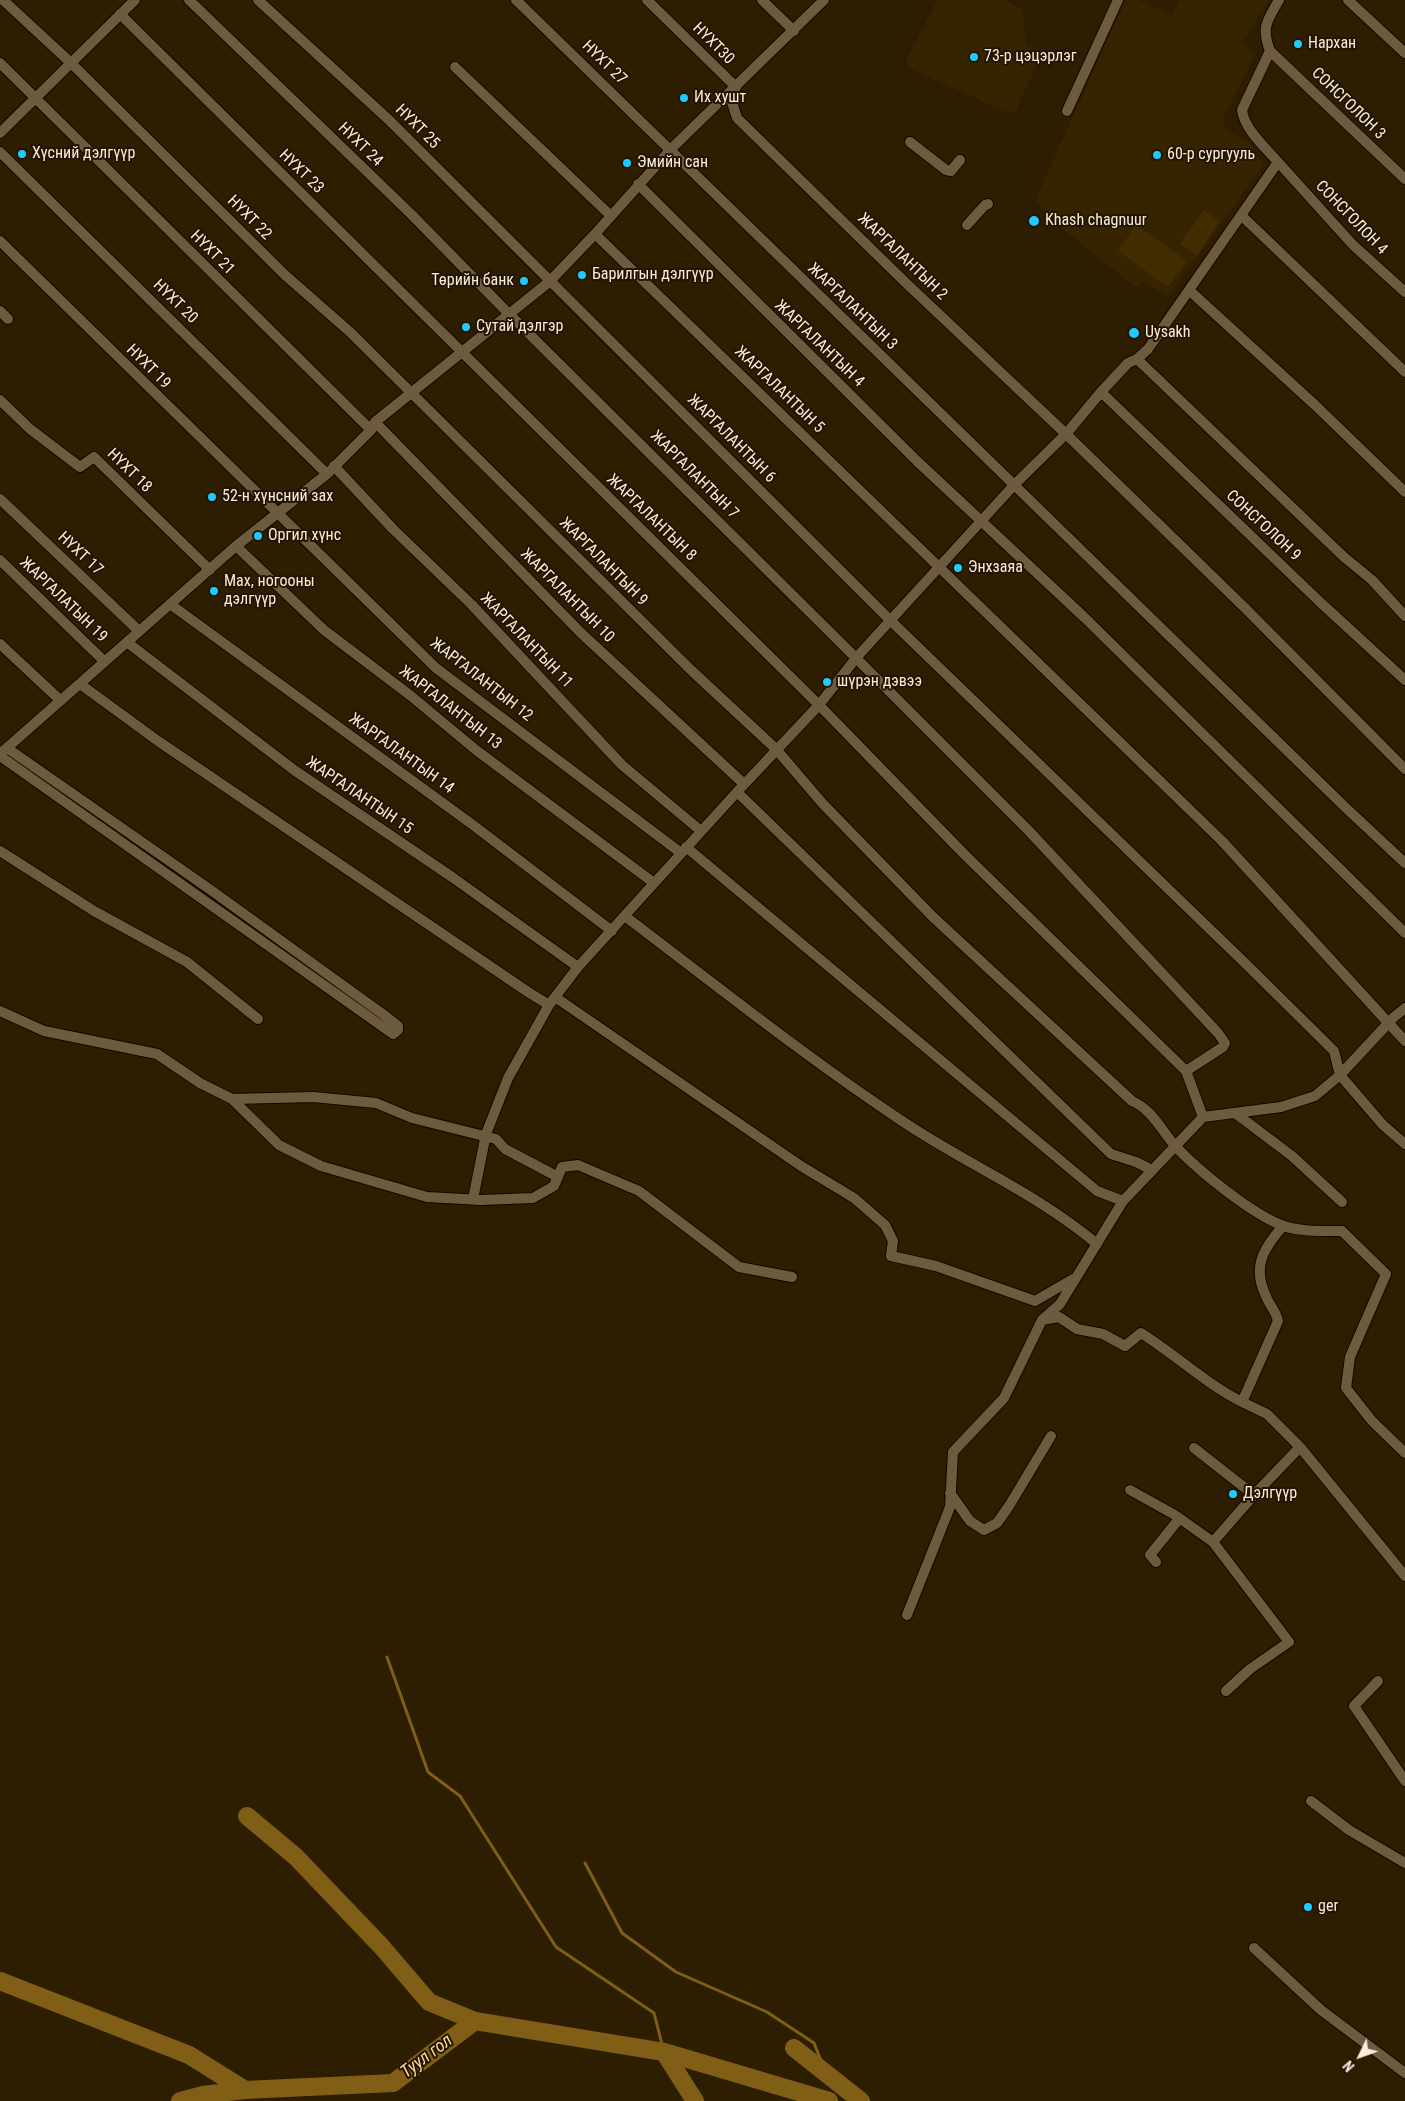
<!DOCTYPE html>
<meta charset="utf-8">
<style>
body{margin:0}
#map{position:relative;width:1405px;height:2101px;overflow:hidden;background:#2d1e01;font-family:"Roboto Condensed",sans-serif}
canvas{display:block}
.north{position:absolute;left:1335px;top:2031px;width:50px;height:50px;-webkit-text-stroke:4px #231500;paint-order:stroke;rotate:228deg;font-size:14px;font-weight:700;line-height:20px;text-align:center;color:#f7eddc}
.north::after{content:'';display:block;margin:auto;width:18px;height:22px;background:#f7eddc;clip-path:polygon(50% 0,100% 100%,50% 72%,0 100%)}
</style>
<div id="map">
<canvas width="1405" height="2101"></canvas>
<div class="north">N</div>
</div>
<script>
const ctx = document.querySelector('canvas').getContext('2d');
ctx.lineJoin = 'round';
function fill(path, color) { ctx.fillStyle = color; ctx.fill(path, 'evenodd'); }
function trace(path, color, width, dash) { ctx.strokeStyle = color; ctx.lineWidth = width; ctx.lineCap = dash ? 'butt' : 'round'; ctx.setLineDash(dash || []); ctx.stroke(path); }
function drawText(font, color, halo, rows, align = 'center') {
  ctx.font = font + ' "Roboto Condensed",sans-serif'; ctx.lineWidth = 4; ctx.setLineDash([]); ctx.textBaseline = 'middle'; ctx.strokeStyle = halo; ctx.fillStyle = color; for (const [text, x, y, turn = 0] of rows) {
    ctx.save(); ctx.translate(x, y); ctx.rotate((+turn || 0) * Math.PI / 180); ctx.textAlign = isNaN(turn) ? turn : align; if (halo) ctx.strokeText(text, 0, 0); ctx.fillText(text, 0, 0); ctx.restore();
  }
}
fill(new Path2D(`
 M937 0H1004L1023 9 1026 45 1042 53 1015 113 988 104 909 68 906 61Z
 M1125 0H1138L1172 16 1180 0H1269L1241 44 1256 53 1223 118 1224 128 1251 144 1263 166 1168 296 1142 282 1136 288 1059 226V223L1035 201Z`), '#362400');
fill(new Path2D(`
 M1204 210 1219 222 1197 256 1180 244Z
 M1136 225 1187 261 1168 287 1118 251Z`), '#422d00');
trace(new Path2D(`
 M387 1657 428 1772 460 1796 556 1947 654 2013 664 2052
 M585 1863 622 1933 676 1972 767 2012 814 2043 826 2073`), '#805e15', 3);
trace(new Path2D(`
 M247 1816 296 1857 381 1946 429 2002 475 2021
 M0 1981 189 2055 245 2090 393 2083 475 2021 664 2052 695 2101
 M794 2048 861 2101
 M664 2052 829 2101
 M180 2101 203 2095 245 2090`), '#805e15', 18);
const street = new Path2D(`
 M3 0 70 62 285 275 350 332 692 671 776 749 823 804 933 917 1132 1101C1153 1110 1162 1132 1177 1148 1200 1172 1251 1213 1281 1225 1299 1232 1324 1231 1342 1231L1386 1274 1350 1357 1346 1388 1372 1421 1405 1453
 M189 0 411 214 509 314 856 658 1028 830 1218 1033 1225 1043 1223 1047 1186 1071
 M258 0 389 120 890 620 1248 966 1334 1051 1340 1075 1383 1125 1405 1144
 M516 0 1346 808 1405 863
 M647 0 736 87
 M762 0 794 31
 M1348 0 1405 53
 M120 14 819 705 964 854 1186 1071 1203 1117
 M1270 51 1405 179
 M0 63 371 430
 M455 67 610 215
 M729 93 737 118 906 283 1066 434 1244 607 1405 769
 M1067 111 1118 0
 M0 133 135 0
 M910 142 946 170 951 171 960 160
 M0 152 327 474
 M1278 162 1353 245 1405 292
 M638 184 918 462 1084 617 1405 933
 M1242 216 1405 372
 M967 225 985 205 988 204
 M595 234 1222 841 1405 1041
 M0 241 436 668 681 853
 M1190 291 1315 405 1405 492
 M0 311 8 319
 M1137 359 1344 557 1372 580 1405 616
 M1101 392 1321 603 1405 680
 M0 400 30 429 80 467 94 457 210 570
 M375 422 581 633 744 784
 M334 466 393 529 471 604 622 765 701 831
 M0 499 139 631
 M236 546 324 630 411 696 476 750 654 883
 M0 560 104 661
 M170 604 473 825 612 931
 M128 643 294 770 452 877 578 967
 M0 644 60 700
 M80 684 158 741 528 992 549 1005 555 997 801 1166 854 1198 885 1225 893 1241 891 1256 936 1266 1035 1301 1073 1279
 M0 754 236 546 327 474 371 430 375 422 549 282 595 234 671 149 824 0
 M0 756 393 1034 398 1030V1026L384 1015 208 888 7 748
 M737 792 1111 1154 1136 1162 1152 1170
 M686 847 1097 1191 1123 1201
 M0 851 94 911 187 962 258 1019
 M626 917C717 986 807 1058 902 1121 966 1164 1038 1194 1097 1244
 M555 997 578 967 737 792 819 705 856 658 1015 484 1066 434 1101 392 1128 363 1137 359 1148 349 1278 162C1266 148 1244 129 1242 110L1270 51C1261 27 1267 21 1279 0
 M0 1011 44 1031 157 1054 200 1083 232 1099 313 1097 376 1103 412 1118 496 1139 505 1149 558 1177
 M232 1099 279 1145 321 1166 427 1197 481 1200 533 1198 554 1186 562 1167 578 1165 639 1191 739 1267 792 1277
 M1235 1113 1292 1156 1342 1202
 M473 1199 486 1134 508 1078 549 1005
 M1283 1226C1263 1249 1252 1267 1266 1296 1269 1305 1276 1311 1278 1321L1242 1402 1267 1414 1300 1447 1405 1576
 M1042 1320 1059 1317 1077 1329 1103 1334 1125 1346 1141 1333C1176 1355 1206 1384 1242 1402
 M1194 1448 1254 1495
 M1130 1490 1175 1515 1213 1542
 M950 1493 970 1521 984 1530 997 1523 1009 1506 1051 1436
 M1156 1562 1150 1555 1179 1519
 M907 1615 950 1507 953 1452 1004 1398 1042 1320 1060 1304 1123 1201 1203 1117 1281 1107 1315 1096 1340 1075 1394 1017 1405 1008
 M1378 1681 1354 1706 1405 1781
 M1226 1691 1250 1669 1289 1642 1213 1542 1254 1495 1300 1447
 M1311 1801 1349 1830 1405 1863
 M1254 1948 1321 2010 1405 2073`);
trace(street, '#130800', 12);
trace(street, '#6c5b3e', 10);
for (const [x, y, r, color] of [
 [1298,44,5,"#22c9fd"],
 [974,57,5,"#22c9fd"],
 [684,98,5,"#22c9fd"],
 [22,154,5,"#22c9fd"],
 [1157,155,5,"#22c9fd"],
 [627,163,5,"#22c9fd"],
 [1034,221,6,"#22c9fd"],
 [582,275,5,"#22c9fd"],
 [524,281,5,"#22c9fd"],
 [466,327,5,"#22c9fd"],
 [1134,333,6,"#22c9fd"],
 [212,497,5,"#22c9fd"],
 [258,536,5,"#22c9fd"],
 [958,568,5,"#22c9fd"],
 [214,591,5,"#22c9fd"],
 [827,682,5,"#22c9fd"],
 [1233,1494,5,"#22c9fd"],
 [1308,1907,5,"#22c9fd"]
]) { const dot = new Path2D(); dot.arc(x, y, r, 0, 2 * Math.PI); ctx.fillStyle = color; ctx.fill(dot); trace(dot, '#231500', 2); }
drawText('16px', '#f7eddc', '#231500', [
 ["НҮХТ30",713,44,45],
 ["НҮХТ 27",604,63,44],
 ["СОНСГОЛОН 3",1348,104,44],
 ["НҮХТ 25",417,127,45],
 ["НҮХТ 24",360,145,44],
 ["НҮХТ 23",301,172,44],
 ["НҮХТ 22",249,218,45],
 ["СОНСГОЛОН 4",1351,218,46],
 ["НҮХТ 21",212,253,45],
 ["ЖАРГАЛАНТЫН 2",902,257,44],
 ["НҮХТ 20",175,302,44],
 ["ЖАРГАЛАНТЫН 3",852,307,44],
 ["ЖАРГАЛАНТЫН 4",819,344,44],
 ["НҮХТ 19",148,367,45],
 ["ЖАРГАЛАНТЫН 5",779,390,44],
 ["ЖАРГАЛАНТЫН 6",731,439,45],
 ["НҮХТ 18",129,471,44],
 ["ЖАРГАЛАНТЫН 7",694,475,45],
 ["ЖАРГАЛАНТЫН 8",651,518,44],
 ["СОНСГОЛОН 9",1263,526,43],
 ["НҮХТ 17",80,554,43],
 ["ЖАРГАЛАНТЫН 9",603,562,45],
 ["ЖАРГАЛАНТЫН 10",567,596,45],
 ["ЖАРГАЛАТЫН 19",63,600,44],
 ["ЖАРГАЛАНТЫН 11",526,641,46],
 ["ЖАРГАЛАНТЫН 12",481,680,38],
 ["ЖАРГАЛАНТЫН 13",450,708,38],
 ["ЖАРГАЛАНТЫН 14",401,754,36],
 ["ЖАРГАЛАНТЫН 15",359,796,34]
]);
drawText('16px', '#f7eddc', '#231500', [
 ["Нархан",1308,44],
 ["73-р цэцэрлэг",984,57],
 ["Их хушт",694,98],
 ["Хүсний дэлгүүр",32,154],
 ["60-р сургууль",1167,155],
 ["Эмийн сан",637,163],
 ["Khash chagnuur",1045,221],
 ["Барилгын дэлгүүр",592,275],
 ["Төрийн банк",514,281,"right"],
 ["Сутай дэлгэр",476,327],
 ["Uysakh",1145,333],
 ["52-н хүнсний зах",222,497],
 ["Оргил хүнс",268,536],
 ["Энхзаяа",968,568],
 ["Мах, ногооны",224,582],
 ["дэлгүүр",224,600],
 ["шүрэн дэвээ",837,682],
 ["Дэлгүүр",1243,1494],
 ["ger",1318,1907]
], 'left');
drawText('italic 18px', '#fdd899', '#231500', [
 ["Туул гол",427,2057,-37]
]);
</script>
